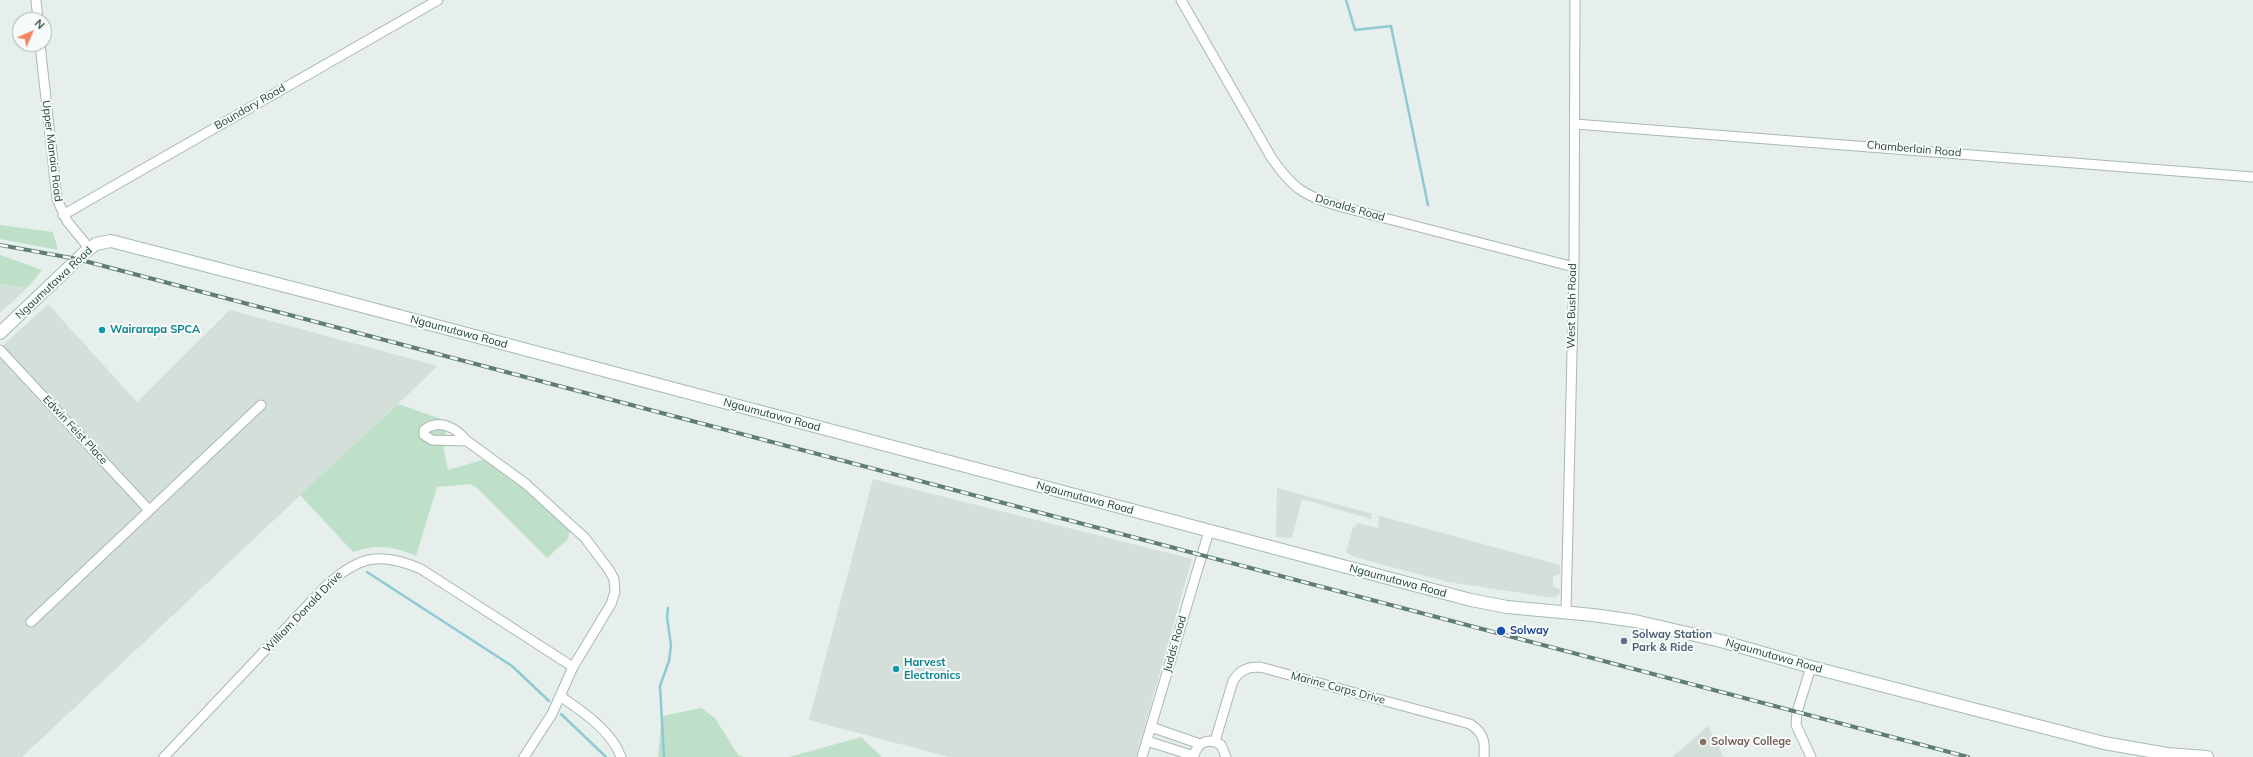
<!DOCTYPE html>
<style>
body{margin:0}
#map{position:relative;width:2253px;height:757px;overflow:hidden;background:#e6efeb;font-family:Mulish,sans-serif}
canvas{display:block}
.north{position:absolute;left:12px;top:12px;width:40px;height:40px;box-sizing:border-box;background:#f7fbf9;border:1px solid #a3b1ad;border-radius:50%;rotate:45deg;font-size:11px;font-weight:700;line-height:16px;text-align:center;color:#24423a}
.north::after{content:'';display:block;margin:auto;width:14px;height:18px;background:#f4845f;clip-path:polygon(50% 0,100% 100%,50% 72%,0 100%)}
</style>
<div id="map">
<canvas width="2253" height="757"></canvas>
<div class="north">N</div>
</div>
<script>
const ctx = document.querySelector('canvas').getContext('2d');
ctx.lineJoin = 'round';
function fill(path, color) { ctx.fillStyle = color; ctx.fill(path, 'evenodd'); }
function trace(path, color, width, dash) { ctx.strokeStyle = color; ctx.lineWidth = width; ctx.lineCap = dash ? 'butt' : 'round'; ctx.setLineDash(dash || []); ctx.stroke(path); }
function drawText(font, color, halo, rows, align = 'center') {
  ctx.font = font + ' Mulish,sans-serif'; ctx.lineWidth = 4; ctx.setLineDash([]); ctx.textBaseline = 'middle'; ctx.strokeStyle = halo; ctx.fillStyle = color; for (const [text, x, y, turn = 0] of rows) {
    ctx.save(); ctx.translate(x, y); ctx.rotate((+turn || 0) * Math.PI / 180); ctx.textAlign = isNaN(turn) ? turn : align; if (halo) ctx.strokeText(text, 0, 0); ctx.fillText(text, 0, 0); ctx.restore();
  }
}
fill(new Path2D(`
 M0 284 27 288 0 313Z
 M48 304 137 402 230 310 438 366 22 757H0V348Z
 M873 479 1192 559 1136 757H949L809 720Z
 M1277 488 1560 565V574L1553 576V586L1560 589V593L1555 598 1448 582 1354 557 1346 552 1353 527 1355 528 1357 523 1378 528 1379 516 1372 514 1371 519 1302 499 1292 538 1276 537Z
 M1708 726 1724 757H1672Z`), '#d4dfda');
fill(new Path2D(`
 M0 225 53 232 58 250 0 239Z
 M0 255 42 270 27 288 0 284Z
 M398 404 447 421 444 450 448 470 489 458 572 526 567 540 547 558 476 487 470 484 437 487 416 556C393 546 376 544 353 552L300 495Z
 M701 708 715 718 738 755 744 757H658L662 716Z
 M861 737 882 757H789Z`), '#bfe0c8');
trace(new Path2D(`
 M1346 0 1355 30 1391 26 1428 205
 M367 572 512 666 549 701
 M561 714 606 757
 M664 757 660 686 669 661 671 645 667 617 668 608`), '#8ec9d4', 2.5);
const street = new Path2D(`
 M36 0 38 20
 M1181 0 1271 157C1293 189 1304 196 1342 207L1574 267
 M40 44 57 199 67 221 89 248
 M1575 124 2253 177
 M63 215 438 0
 M0 350 149 510
 M467 441C456 428 440 418 424 430V435L432 440 467 441 526 484 585 538 609 570 614 579 615 592 611 604 573 667 552 714 524 757
 M1566 612 1574 267 1575 0
 M31 622 261 405
 M560 696C582 711 612 731 621 757
 M1151 727 1200 744
 M1147 741 1194 756
 M1215 741 1233 681C1240 670 1247 667 1260 667L1470 724C1484 733 1485 741 1484 757
 M164 757 325 587C358 556 380 551 421 569L573 667
 M1142 757 1209 531
 M1194 757C1196 742 1209 737 1221 745L1226 757
 M1811 757 1796 725 1797 712 1811 667`);
const secondary = new Path2D(`
 M0 333 84 253 96 244 111 241 316 294 1471 600 1507 607 1593 615 1635 621 1721 641 1811 667 2104 743 2167 754 2207 757`);
trace(street, '#a8b8b2', 11);
trace(secondary, '#a4bbb3', 14);
trace(street, '#fff', 9);
trace(secondary, '#fff', 12);
const rail = new Path2D(`
 M0 245 77 259 1968 757`);
trace(rail, '#5f7d75', 4);
trace(rail, '#f7fbf9', 2.5, [8]);
for (const [x, y, r, color] of [
 [102,330,4,"#0f9aa8"],
 [1501,631,5,"#1a4fb4"],
 [1624,641,4,"#5c6f8a"],
 [896,669,4,"#0f9aa8"],
 [1703,742,4,"#8d6e63"]
]) { const dot = new Path2D(); dot.arc(x, y, r, 0, 2 * Math.PI); ctx.fillStyle = color; ctx.fill(dot); trace(dot, '#f7fbf9', 1.5); }
drawText('11px', '#24423a', '#f7fbf9', [
 ["Boundary Road",250,107,-30],
 ["Chamberlain Road",1914,149,5],
 ["Upper Manaia Road",52,151,83],
 ["Donalds Road",1350,208,16],
 ["Ngaumutawa Road",54,283,-43],
 ["West Bush Road",1572,306,-89],
 ["Ngaumutawa Road",459,332,15],
 ["Ngaumutawa Road",772,415,15],
 ["Edwin Feist Place",75,430,47],
 ["Ngaumutawa Road",1085,498,15],
 ["Ngaumutawa Road",1398,581,15],
 ["William Donald Drive",303,612,-46],
 ["Judds Road",1175,644,-74],
 ["Ngaumutawa Road",1774,656,16],
 ["Marine Corps Drive",1338,688,15]
]);
drawText('bold 11px', '#0d838f', '#f7fbf9', [
 ["Wairarapa SPCA",110,330],
 ["Harvest",904,663],
 ["Electronics",904,676]
], 'left');
drawText('bold 11px', '#164399', '#f7fbf9', [
 ["Solway",1510,631]
], 'left');
drawText('bold 11px', '#4e5e75', '#f7fbf9', [
 ["Solway Station",1632,635],
 ["Park & Ride",1632,648]
], 'left');
drawText('bold 11px', '#785e54', '#f7fbf9', [
 ["Solway College",1711,742]
], 'left');
</script>
